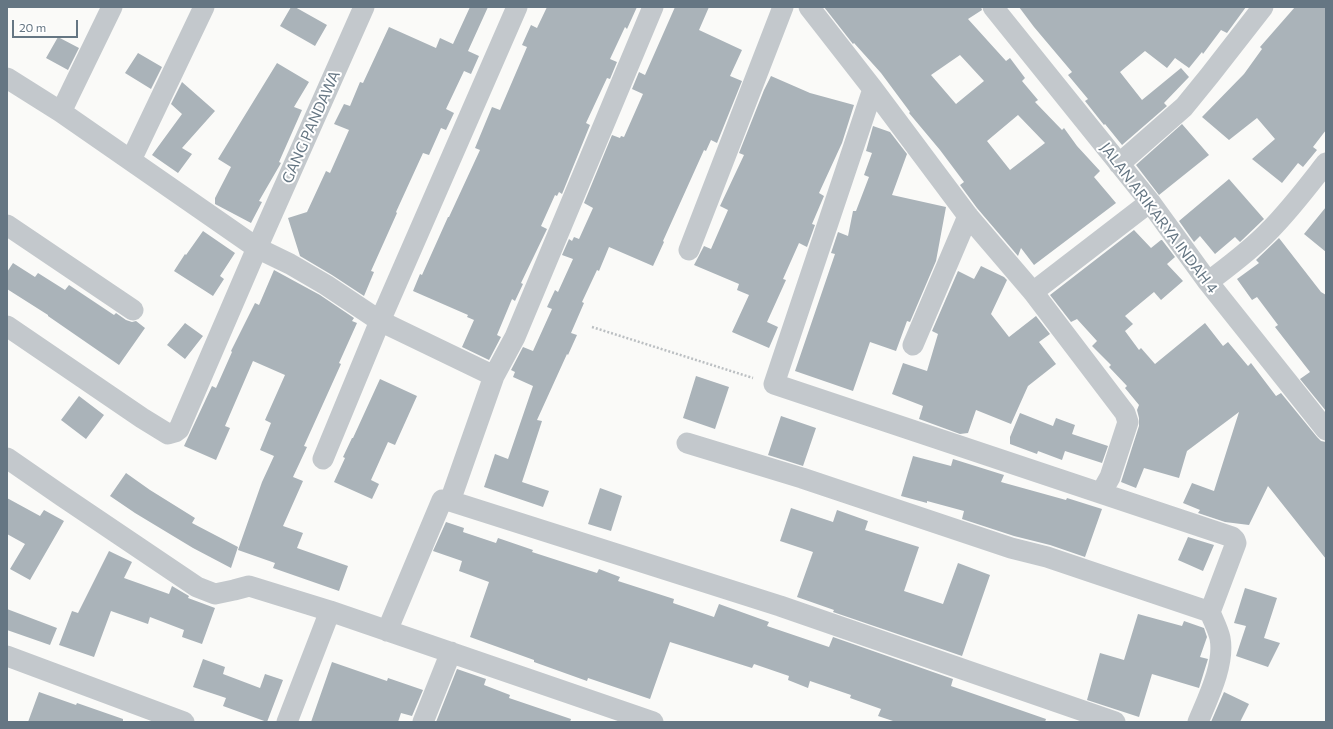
<!DOCTYPE html>
<style>
body{margin:0}
#map{position:relative;width:1333px;height:729px;overflow:hidden;background:#fafaf8;font-family:Commissioner,sans-serif}
canvas{display:block}
.frame{position:absolute;inset:0;border:8px solid #657683;pointer-events:none}
.scale{position:absolute;left:12px;top:20px;width:66px;height:18px;box-sizing:border-box;border:2px solid #657683;border-top:0;padding-left:5px;font-size:12px;line-height:14px;white-space:nowrap;color:#657683;-webkit-text-stroke:3px #fff;paint-order:stroke}
</style>
<div id="map">
<canvas width="1333" height="729"></canvas>
<div class="frame"></div>
<div class="scale">20 m</div>
</div>
<script>
const ctx = document.querySelector('canvas').getContext('2d');
ctx.lineJoin = 'round';
function fill(path, color) { ctx.fillStyle = color; ctx.fill(path, 'evenodd'); }
function trace(path, color, width, dash) { ctx.strokeStyle = color; ctx.lineWidth = width; ctx.lineCap = dash ? 'butt' : 'round'; ctx.setLineDash(dash || []); ctx.stroke(path); }
function drawText(font, color, halo, rows, align = 'center') {
  ctx.font = font + ' Commissioner,sans-serif'; ctx.lineWidth = 4; ctx.setLineDash([]); ctx.textBaseline = 'middle'; ctx.strokeStyle = halo; ctx.fillStyle = color; for (const [text, x, y, turn = 0] of rows) {
    ctx.save(); ctx.translate(x, y); ctx.rotate((+turn || 0) * Math.PI / 180); ctx.textAlign = isNaN(turn) ? turn : align; if (halo) ctx.strokeText(text, 0, 0); ctx.fillText(text, 0, 0); ctx.restore();
  }
}
fill(new Path2D(`
 M291 7H295L327 25 315 46 280 26Z
 M470 7H488L468 51 479 56 471 74 464 71 446 109 454 113 446 130 441 128 429 155 423 153 412 177 396 212 397 213 371 271 374 272 364 296 332 275 300 256 288 218 307 212 326 171 330 173 349 130 334 124 344 104 350 106 360 82 363 83 389 27 436 48 440 38 453 44Z
 M547 7H637L627 29 625 27 610 59 617 62 610 79 607 78 586 123 590 125 562 194 559 192 557 196 555 195 541 226 547 229 521 283 523 284 515 301 512 299 497 335 501 337 489 360 462 347 474 320 467 317 468 315 413 291 420 274 422 275 448 217H449L480 150 475 148 492 107 500 110 527 47 522 45 531 25 537 28Z
 M675 7H709L699 30 742 50 730 76 742 81 717 143 711 140 706 151 704 150 663 241 664 242 653 266 609 247 599 271 597 270 582 302 584 303 571 333 577 335 568 355 567 354 537 420 542 421 522 482 549 491 543 507 484 487 495 454 508 459 533 386 513 377 515 372 511 370 523 347 533 351 552 309 547 307 555 290 558 292 573 259 562 255 569 239 572 241 574 237 579 239 593 208 584 203 612 135 620 138 621 136 624 137 643 94 632 89 639 72 645 75Z
 M824 7H981L982 10 968 19 1006 61 1010 58 1025 78 1022 81 1038 100 1035 102 1062 130 1064 128 1077 146 1100 171 1094 177 1116 203 1034 265 1021 248 1018 256 977 208 960 185 964 182 940 150 909 113 910 112 881 73 854 43 853 44ZM960 55 984 81 956 104 931 75ZM1018 115 1045 143 1010 170 987 141Z
 M1019 7H1246L1227 33 1221 30 1203 54 1202 52 1189 68 1175 58 1167 68 1145 51 1120 72 1142 100 1181 68 1189 77 1164 103 1167 106 1122 145 1105 124 1104 125 1085 101 1088 99 1068 75 1072 72 1034 27Z
 M1295 7H1326V130L1313 147 1317 150 1303 167 1298 163 1282 183 1252 159 1275 139 1257 118 1229 140 1202 117 1244 74 1262 49 1260 47Z
 M58 37 79 48 68 70 46 58Z
 M138 53 162 67 151 89 125 73Z
 M277 63 309 82 294 107 302 110 279 162 281 163 259 201 262 202 251 223 215 204V198L231 167 218 159Z
 M771 76 810 93 854 105 842 143 819 193 824 196 812 224 815 225 807 247 799 243 783 279 786 280 767 322 778 327 769 348 732 332 749 295 737 290 739 284 694 265 704 246 711 249 728 210 720 206 744 155 739 153 764 90Z
 M182 82 215 111 182 148 192 154 178 173 152 155 182 114 171 104Z
 M1182 124 1209 155 1159 195 1136 165Z
 M873 126 890 132 907 154 892 195 946 207 936 261 910 322 907 321 896 351 870 342 853 391 795 371 835 254 831 253 838 232 848 236 853 211H856L869 177 864 175 872 153 866 151Z
 M1229 179 1264 219 1240 242 1235 237 1215 254 1200 236 1194 242 1179 221Z
 M1326 207V252L1304 234Z
 M1134 230 1151 248 1161 240H1162L1175 257 1167 264 1183 281 1161 300 1154 292 1125 316 1133 324 1125 331 1139 350 1141 348 1155 364 1205 323 1223 346 1228 342 1248 366 1251 363 1276 396 1281 393 1317 437 1321 441 1326 442V559L1268 486 1249 525 1225 522 1198 513 1200 510 1183 503 1192 483 1214 491 1239 412 1187 451 1179 478 1144 468 1136 488 1121 482 1139 426V418L1137 410 1139 405 1125 388 1127 386 1109 367 1111 365 1092 346 1097 341 1077 319 1071 322 1050 295Z
 M203 231 235 253 220 276 224 279 213 296 174 271 185 254 186 255Z
 M1279 238 1321 292 1326 295V411L1300 379 1310 372 1275 327 1278 325 1257 297 1252 300 1237 279 1259 263 1256 260Z
 M13 263 35 277 38 273 65 290 69 285 114 315 116 313 126 320 132 322 136 321 145 328 119 365 48 316V315L7 289V272Z
 M981 266 1004 277 1007 280 991 314 1009 337 1036 316 1050 334 1039 342 1056 364 1028 386 1011 424 976 410 968 433 960 434 919 419 923 406 892 394 903 363 927 371 938 334 932 331 958 271 974 279Z
 M274 270 320 295 354 318 352 321 357 323 339 363 341 364 304 446 307 447 293 477 303 481 283 526 303 533 297 548 348 566 339 591 273 568 275 563 238 550 262 482 274 456 260 450 271 423 265 420 285 375 253 361 225 426 230 428 216 460 184 446 212 386 216 388 232 352 231 351 255 303 259 305Z
 M185 323 203 336 185 359 167 345Z
 M696 376 729 387 715 429 683 418Z
 M380 379 417 396 395 445 388 442 371 480 379 484 372 499 334 482 345 458 343 457 352 438H353Z
 M79 396 104 415 86 439 61 420Z
 M1020 413 1053 426 1056 418 1075 425 1072 434 1108 446 1102 463 1065 451 1062 460 1038 451 1037 454 1010 444V437Z
 M781 416 816 428 803 466 768 455Z
 M913 456 951 466 953 459 1004 475 1001 482 1066 500 1067 498 1102 509 1085 557 1050 545 1014 536 962 519 964 511 927 501V503L901 496Z
 M126 473 150 490 195 518 192 523 238 547 231 568 193 548 135 513 110 496Z
 M600 488 622 496 611 531 588 524Z
 M7 498 40 516 44 510 64 521 30 580 10 569 25 544 7 534Z
 M791 508 833 522 837 510 868 521 865 530 919 547 904 591 943 604 958 563 990 575 962 656 833 612 834 610 797 597 813 552 780 541Z
 M446 522 464 528 463 532 496 543 498 538 533 550 532 552 597 573 599 569 620 577 618 581 674 599 673 603 714 617 719 604 769 622 767 626 829 647 833 637 953 679 951 686 1046 719 1045 722H896L878 716 881 709 850 698 851 695 810 681 808 688 788 680 789 676 754 664 752 668 670 642 650 699 588 678 587 681 534 662V660L470 637 489 582 459 571 462 561 433 551Z
 M1188 537 1214 545 1203 571 1178 560Z
 M109 551 132 562 124 578 169 594 172 586 189 596 188 598 215 608 202 644 182 637 184 630 150 617 148 624 111 611 94 657 59 645 72 611 78 613Z
 M1245 588 1277 598 1264 638 1280 643 1268 667 1236 656 1246 626 1234 623Z
 M7 609 57 628 50 645 7 630Z
 M1138 614 1182 626 1184 621 1204 628 1207 637 1200 657 1208 659 1199 688 1152 674 1139 717 1087 700 1100 653 1124 660Z
 M203 659 225 667 223 674 260 688 265 674 283 680 267 722 223 706 226 698 193 687Z
 M332 662 387 681 388 678 423 690 412 716 401 713 398 722H311Z
 M457 669 486 679 484 685 510 695 509 698 571 719 570 722H436Z
 M39 692 76 705 77 703 123 719V722H28Z
 M1224 692 1249 704 1240 722H1211Z`), '#aab3b9');
trace(new Path2D(`
 M592 327 753 378`), '#bbbfc2', 2.5, [2, 2]);
trace(new Path2D(`
 M653 7 515 337 494 376 450 501 780 606 1115 722
 M809 7 873 89 968 216 1033 292 1125 413 1128 422 1110 477 1101 493
 M993 7 1150 202 1208 282 1326 430
 M7 78 61 112 257 248 290 264 326 285 380 321 494 376
 M873 89 774 384 1232 537 1235 540 1236 543 1210 612C1213 620 1218 629 1220 638 1225 664 1208 698 1198 722
 M61 112 112 7
 M131 160 204 7
 M1119 164 1184 107 1210 75 1263 7
 M7 225 133 310
 M689 250 783 7
 M1208 282C1229 266 1251 250 1269 231 1290 210 1308 186 1326 163
 M1033 292 1150 202
 M7 326 142 418 168 434 175 432 179 429 257 248 364 7
 M913 345 968 216
 M687 443 802 478 1011 548 1047 557 1210 612
 M7 458 62 496 197 587 215 594 234 590 249 586 330 611 653 722
 M323 459 380 321 517 7
 M387 631 442 500 450 501
 M7 656 184 722
 M287 722 330 611
 M423 722 451 652`), '#c3c8cc', 21);
drawText('15px', '#657683', '#fff', [
 ["GANG PANDAWA",311,127,-66],
 ["JALAN ARIKARYA INDAH 4",1159,218,53]
]);
</script>
